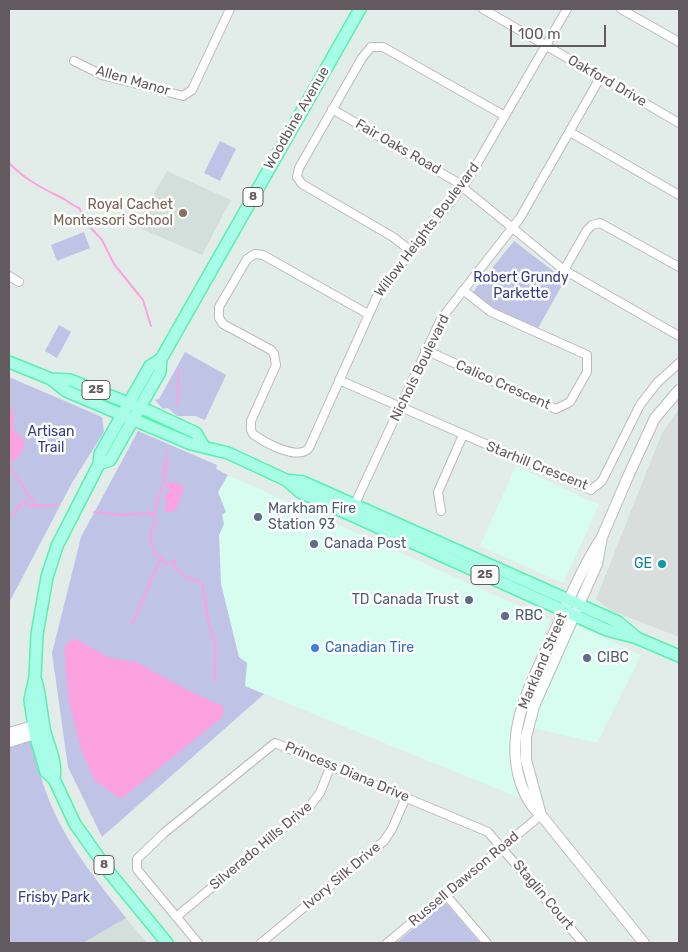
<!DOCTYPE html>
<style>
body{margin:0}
#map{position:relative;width:688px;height:952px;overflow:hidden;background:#e2ede9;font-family:Rubik,sans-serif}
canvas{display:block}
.frame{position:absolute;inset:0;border:10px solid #635a5f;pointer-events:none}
.scale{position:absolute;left:510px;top:25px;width:96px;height:22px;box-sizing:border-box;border:2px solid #635a5f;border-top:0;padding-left:6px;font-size:15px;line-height:18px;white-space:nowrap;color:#635a5f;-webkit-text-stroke:4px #fff;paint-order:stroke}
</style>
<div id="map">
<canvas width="688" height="952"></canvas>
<div class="frame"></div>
<div class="scale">100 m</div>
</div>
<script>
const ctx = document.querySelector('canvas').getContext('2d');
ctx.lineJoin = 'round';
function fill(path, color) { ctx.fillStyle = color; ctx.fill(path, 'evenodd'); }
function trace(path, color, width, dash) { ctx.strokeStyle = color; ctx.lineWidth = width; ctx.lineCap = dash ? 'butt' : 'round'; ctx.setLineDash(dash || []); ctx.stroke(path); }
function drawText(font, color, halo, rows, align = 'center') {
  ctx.font = font + ' Rubik,sans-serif'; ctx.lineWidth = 5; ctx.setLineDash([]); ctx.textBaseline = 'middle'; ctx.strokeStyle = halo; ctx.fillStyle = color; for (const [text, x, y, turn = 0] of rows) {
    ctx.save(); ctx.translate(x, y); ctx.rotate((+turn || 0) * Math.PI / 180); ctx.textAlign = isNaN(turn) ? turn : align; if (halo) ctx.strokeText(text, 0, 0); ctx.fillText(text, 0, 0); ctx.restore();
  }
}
fill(new Path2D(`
 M516 466 599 505 563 583 480 546Z
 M228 475 550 620 513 714 509 749 522 799 245 686 247 663 239 657 221 584 218 492Z
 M575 625 641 655 597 743 533 728 538 709Z`), '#d7fdf0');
fill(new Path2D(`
 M679 409V637L610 610 596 599 662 433Z`), '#d7dedb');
fill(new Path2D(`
 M167 171 231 200 202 255 135 226Z
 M126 918 147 943H83Z`), '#d3dfdb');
fill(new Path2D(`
 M220 141 236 149 220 181 204 173Z
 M84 232 90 248 57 261 51 245Z
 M514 241 565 280 538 328 495 309 473 292Z
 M59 325 71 332 57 358 45 351Z
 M185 352 226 375 205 420 195 416H177L168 408 163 409 155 400 159 399Z
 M9 377 102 417 104 432 73 481 9 603Z
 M138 431 217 465 216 469 228 475 218 492 226 512 222 515 224 524 219 535 221 584 239 657 247 663 245 686 264 694 102 837 68 767 52 653 81 537Z
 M30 741C38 767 45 795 58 820 76 856 102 887 126 918L83 943H9V747Z
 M445 902 480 943H396Z`), '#bfc3e5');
fill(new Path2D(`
 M9 401 14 417 13 429 23 439 25 445 18 457 9 464Z
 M165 446 167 447C171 466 159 499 154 519L152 516 162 484 163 470 167 454Z
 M171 482 179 484 184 488 176 510 164 513 167 502 164 496 168 492 167 484Z
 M74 638 110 658 136 662 191 692 225 707 221 718 121 799 95 781 81 749 69 702 64 647Z`), '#fda2e0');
trace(new Path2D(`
 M9 163C23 178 40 187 58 196 66 199 71 205 79 208L88 225 102 240 114 264 143 300 151 326
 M177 405 179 370
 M9 466 36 506
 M164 484H167
 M94 512 122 515 154 513
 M9 519 23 502 31 506 57 505
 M154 519 155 523 150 535 155 555 161 557 166 564 174 561 176 569 181 572 185 578 202 582 209 626 216 645 215 682
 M132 624 161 558`), '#fda2e0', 2);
const street = new Path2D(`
 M483 9 679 123
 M621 9 679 42
 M74 61 102 75 183 96 192 90 230 9
 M332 109 455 181 564 270 679 336
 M570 132 679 195
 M411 251 393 237 302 184 297 177 299 168 362 58 371 47H383L505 116
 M564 270 587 230 592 225 600 223 679 267
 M9 276 19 282
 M368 314 263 255 255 254 247 259 219 307V318L223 324 271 350 274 354 276 365 251 421V430L253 434C265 443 298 461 309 448L379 292 467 181 567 9
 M425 350C469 369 512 391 556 409L570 402 587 372V355L491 312 463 290
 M339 380 591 490 602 481 640 405 657 383 679 363
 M353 508 441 319 520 218 600 78
 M441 511 438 492 463 435
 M445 894 487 943
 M176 917 309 807 320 793 331 765
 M198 943 140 873 137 869V859L164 833 275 743 488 832 583 943
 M261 943 384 841 392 829 406 797
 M387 943 541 815`);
const secondary = new Path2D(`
 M602 537C583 566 570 597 556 629 534 678 502 729 521 784 526 797 530 806 541 815L644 943
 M9 733 40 724
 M9 742 41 732
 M541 815 526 760V737L534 706 597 564 602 537 630 472 655 418 679 390`);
const primary = new Path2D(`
 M161 359 150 366 100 454 99 464 57 546 47 577 37 634 35 677 30 700 35 734 46 772 54 779 75 824 109 872 167 943
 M9 362 51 379 66 391 191 444 228 453 286 480 303 482 618 622 637 638
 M51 379 70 380 151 412 196 433 203 445
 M99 464 110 460 160 372 161 359 360 9
 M286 480 300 492 607 630 637 638 679 656
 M36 681C41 698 41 715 45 732 49 748 57 762 54 779`);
trace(street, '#beb7bb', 10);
trace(secondary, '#c0b8bc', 12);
trace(primary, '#5aefb3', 14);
trace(street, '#fff', 8);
trace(secondary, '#fff', 10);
trace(primary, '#a7fde5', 11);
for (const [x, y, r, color] of [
 [183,213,5,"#8d6e63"],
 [258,517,5,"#5c6f8a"],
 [314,544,5,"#5c6f8a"],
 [662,564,5,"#0f9aa8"],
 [469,600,5,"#5c6f8a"],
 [505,616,5,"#5c6f8a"],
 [315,648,5,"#3f7fe0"],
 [587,658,5,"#5c6f8a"]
]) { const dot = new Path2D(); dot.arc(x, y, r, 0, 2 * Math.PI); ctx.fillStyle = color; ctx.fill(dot); trace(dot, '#fff', 2); }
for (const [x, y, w] of [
 [253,197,20],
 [96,390,28],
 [485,575,28],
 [104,865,20]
]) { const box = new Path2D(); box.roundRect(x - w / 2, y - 9.5, w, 19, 4); ctx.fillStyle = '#fff'; ctx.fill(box); trace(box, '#635a5f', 1); }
drawText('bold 12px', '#635a5f', null, [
 ["8",253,197],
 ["25",96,390],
 ["25",485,575],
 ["8",104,865]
]);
drawText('14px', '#635a5f', '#fff', [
 ["Allen Manor",133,81,16],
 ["Oakford Drive",607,81,30],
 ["Woodbine Avenue",297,118,-60],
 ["Fair Oaks Road",398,147,30],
 ["Willow Heights Boulevard",427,230,-53],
 ["Nichols Boulevard",420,368,-64],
 ["Calico Crescent",503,385,24],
 ["Starhill Crescent",537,466,22],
 ["Markland Street",543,661,-67],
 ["Princess Diana Drive",347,772,23],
 ["Silverado Hills Drive",261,846,-40],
 ["Ivory Silk Drive",342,876,-40],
 ["Russell Dawson Road",464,879,-40],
 ["Staglin Court",543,895,50]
]);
drawText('14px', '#785e54', '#fff', [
 ["Royal Cachet",173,205],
 ["Montessori School",173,221]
], 'right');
drawText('14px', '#373c86', '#fff', [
 ["Robert Grundy",521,278],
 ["Parkette",521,294],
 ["Artisan",51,432],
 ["Trail",51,448],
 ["Frisby Park",54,898]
]);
drawText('14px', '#4e5e75', '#fff', [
 ["Markham Fire",268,509],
 ["Station 93",268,525],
 ["Canada Post",324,544],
 ["TD Canada Trust",459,600,"right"],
 ["RBC",515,616],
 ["CIBC",597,658]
], 'left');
drawText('14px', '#0d838f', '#fff', [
 ["GE",652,564]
], 'right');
drawText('14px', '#366cbe', '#fff', [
 ["Canadian Tire",325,648]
], 'left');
</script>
